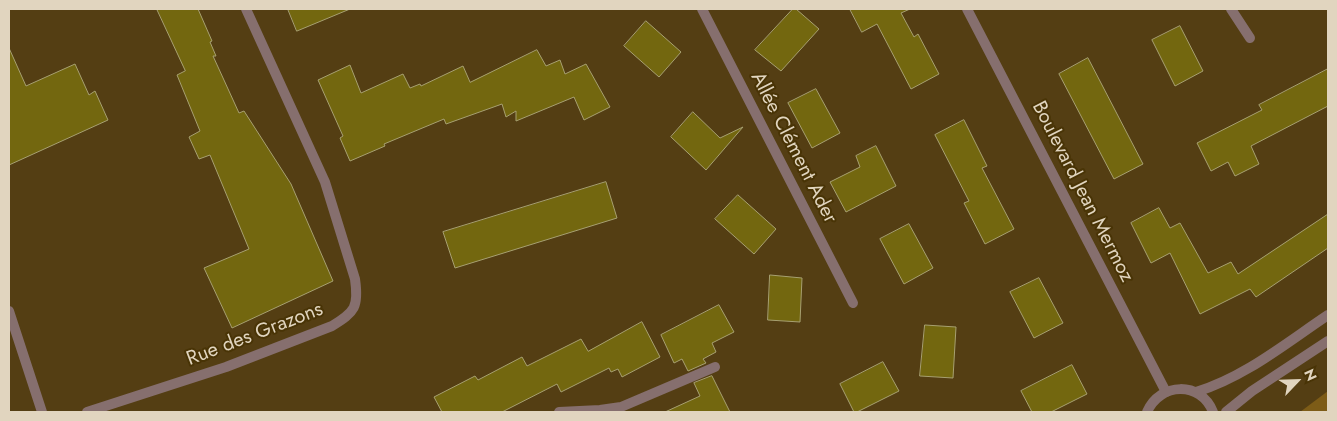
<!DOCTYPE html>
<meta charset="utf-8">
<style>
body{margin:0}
#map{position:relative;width:1337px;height:421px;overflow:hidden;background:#543e13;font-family:Jost,sans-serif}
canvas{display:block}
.frame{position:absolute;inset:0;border:10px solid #e1d5bf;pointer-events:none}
.north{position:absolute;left:1272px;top:356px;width:50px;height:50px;-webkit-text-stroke:4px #493406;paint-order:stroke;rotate:66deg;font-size:14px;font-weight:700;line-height:20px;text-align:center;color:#e1d5bf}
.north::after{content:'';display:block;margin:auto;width:18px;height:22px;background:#e1d5bf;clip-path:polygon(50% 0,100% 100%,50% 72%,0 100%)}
</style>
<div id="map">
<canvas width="1337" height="421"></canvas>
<div class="frame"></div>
<div class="north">N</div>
</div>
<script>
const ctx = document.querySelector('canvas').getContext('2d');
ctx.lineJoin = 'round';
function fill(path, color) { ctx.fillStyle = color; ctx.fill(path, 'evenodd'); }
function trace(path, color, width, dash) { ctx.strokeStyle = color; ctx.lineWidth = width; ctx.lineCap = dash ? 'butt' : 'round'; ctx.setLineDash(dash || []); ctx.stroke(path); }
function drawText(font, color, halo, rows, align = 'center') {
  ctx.font = font + ' Jost,sans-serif'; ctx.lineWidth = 4; ctx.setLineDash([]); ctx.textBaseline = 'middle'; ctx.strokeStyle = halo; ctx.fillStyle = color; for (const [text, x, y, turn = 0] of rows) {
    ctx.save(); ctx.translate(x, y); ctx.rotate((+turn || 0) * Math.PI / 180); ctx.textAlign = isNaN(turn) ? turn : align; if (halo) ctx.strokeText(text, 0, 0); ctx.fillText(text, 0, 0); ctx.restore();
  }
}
fill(new Path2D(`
 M1328 391V412H1300Z`), '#7d5c17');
const building = new Path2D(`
 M157 9H198L212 41 210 42 216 56H213L239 113 244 111 291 184 333 281 232 328 204 268 249 249 210 155 199 159 189 137 200 131 177 75 185 71Z
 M288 9H350L297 31Z
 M793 9H796L819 29 781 71 755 50Z
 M850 9H910L901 13 914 37 918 34 939 74 911 89 877 24 862 32Z
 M646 21 681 52 659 77 624 46Z
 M1180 26 1203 71 1175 86 1152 40Z
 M9 48 26 86 75 64 89 95 95 91 108 120 9 165Z
 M537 50 546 66 560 60 565 74 586 64 610 107 584 120 574 97 516 121V111L506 117 502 104 446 124 444 119 384 144 385 146 350 161 340 138 343 136 318 80 350 65 361 93 403 74 410 88 420 84 421 86 463 66 470 82Z
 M1088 58 1143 164 1114 179 1059 74Z
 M1328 69V106L1251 146 1259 164 1235 176 1228 162 1211 171 1197 143 1262 110 1259 105Z
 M816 89 840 133 812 148 788 103Z
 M693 112 720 138 743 127 706 170 671 137Z
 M964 120 987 166 982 168 1014 229 985 244 964 203 969 201 935 135Z
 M876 146 896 186 846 212 830 182 860 167 856 156Z
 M606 182 617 218 455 268 443 232Z
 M738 195 776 229 754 254 715 219Z
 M1159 208 1170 228 1180 223 1208 273 1231 262 1238 274 1328 214V248L1256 297 1250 289 1200 314 1170 253 1151 263 1131 223Z
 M909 224 933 268 904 284 880 239Z
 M770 275 802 278 800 322 768 320Z
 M1039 278 1063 323 1034 338 1010 292Z
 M719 305 734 332 712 343 716 352 703 359 706 363 688 371 682 359 674 363 661 335Z
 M642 322 660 357 622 377 618 369 611 372 609 368 561 392 557 384 502 412H442L434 397 475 376 478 380 522 357 527 366 581 339 588 351Z
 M925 325 956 327 953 378 920 376Z
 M883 362 899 391 857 412H854L840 384Z
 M1072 365 1087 394 1051 412H1032L1021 391Z
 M712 376 730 412H665L700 396 694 383Z`);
fill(building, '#73670f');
trace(building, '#a7a071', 1);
trace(new Path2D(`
 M702 9 853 303
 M967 9 1166 392
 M1231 9 1250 38
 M9 311 42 412
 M87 412 226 367 332 326C355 312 359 307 355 279L325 182 246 9
 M559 412 600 410 621 407 715 367`), '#866f6e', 10);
trace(new Path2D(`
 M1196 392C1245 377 1286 343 1328 315
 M1147 412C1160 382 1201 381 1213 412
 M1226 412 1252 391 1328 341`), '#866f6e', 10);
drawText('20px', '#e1d5bf', '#493406', [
 ["Allée Clément Ader",793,148,63],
 ["Boulevard Jean Mermoz",1082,192,63],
 ["Rue des Grazons",255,335,-21]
]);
</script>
